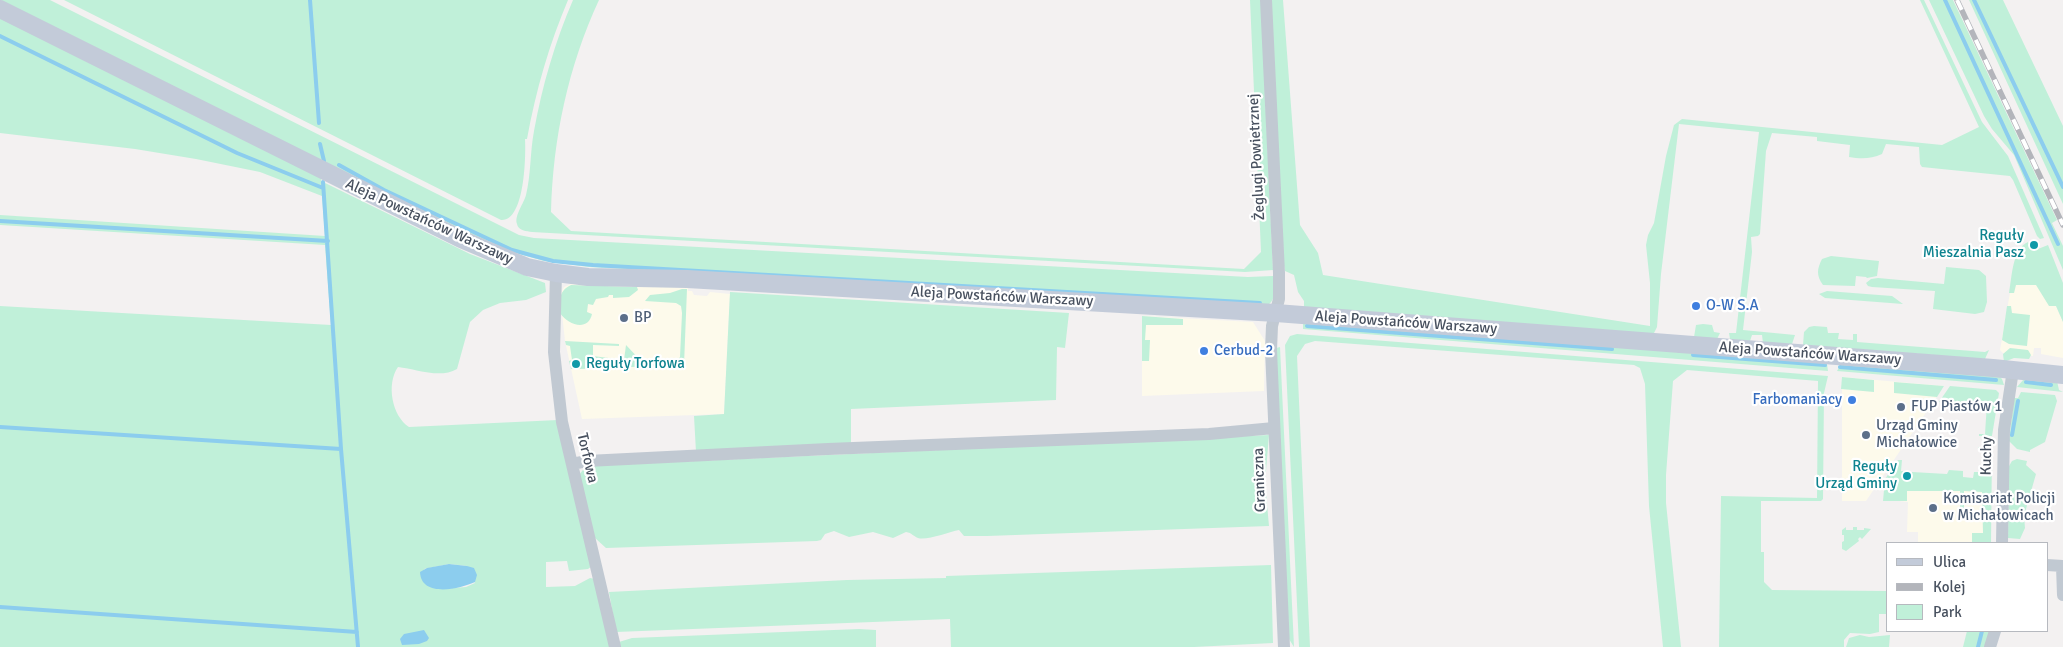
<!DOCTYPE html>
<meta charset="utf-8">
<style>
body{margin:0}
#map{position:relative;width:2063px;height:647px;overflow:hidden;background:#f3f1f1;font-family:Signika,sans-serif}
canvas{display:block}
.legend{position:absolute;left:1886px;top:542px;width:162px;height:90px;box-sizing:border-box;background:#fff;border:1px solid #b6b9bf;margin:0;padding:6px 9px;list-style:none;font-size:15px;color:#48515f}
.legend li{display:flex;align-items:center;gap:10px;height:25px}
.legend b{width:25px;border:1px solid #b6b9bf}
</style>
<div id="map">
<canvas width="2063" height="647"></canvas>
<ul class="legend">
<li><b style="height:6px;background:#c3cbd9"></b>Ulica</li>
<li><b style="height:6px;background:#b3b5bb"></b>Kolej</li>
<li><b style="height:14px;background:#c0f0d9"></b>Park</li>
</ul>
</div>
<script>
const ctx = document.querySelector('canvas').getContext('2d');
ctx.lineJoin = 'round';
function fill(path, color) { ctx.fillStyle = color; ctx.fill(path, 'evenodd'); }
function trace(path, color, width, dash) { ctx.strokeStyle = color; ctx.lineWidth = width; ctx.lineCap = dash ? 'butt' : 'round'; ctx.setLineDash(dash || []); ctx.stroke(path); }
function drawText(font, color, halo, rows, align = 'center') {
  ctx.font = font + ' Signika,sans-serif'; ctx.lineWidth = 4.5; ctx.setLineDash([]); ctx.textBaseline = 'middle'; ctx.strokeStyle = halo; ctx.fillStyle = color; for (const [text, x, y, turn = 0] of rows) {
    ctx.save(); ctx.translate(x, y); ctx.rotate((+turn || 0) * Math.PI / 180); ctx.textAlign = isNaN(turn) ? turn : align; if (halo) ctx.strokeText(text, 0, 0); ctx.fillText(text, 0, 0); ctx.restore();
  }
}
fill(new Path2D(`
 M2028 242 2063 322V358L2041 354V348H2034L2033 356 2003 353 2000 350 2016 258 2021 247Z
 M571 284 688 286V291H692L694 295 707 296 710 292 730 294 724 414 582 419 565 341 560 295 564 287Z
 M1142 316 1253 322 1265 341 1264 391 1142 396Z
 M1842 377 1944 386 1866 501H1842Z
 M1899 484H1991L1990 536 1979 543H1918V532H1907L1908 502 1899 501Z`), '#fdfaeb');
fill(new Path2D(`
 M0 0H50L519 235 534 238 1248 277 1273 276C1274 287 1278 300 1266 306L589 267 544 261 505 250 426 214Z
 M64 0H568C549 45 536 90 527 139H525C526 155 525 222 501 220Z
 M573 0H599C568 67 553 138 551 212L571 231 1244 269 1261 252 1250 0H1261L1273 270 1245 272 532 232C527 231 518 231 517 224 514 216 524 203 526 195 531 175 530 152 534 131 542 86 555 42 573 0Z
 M1271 0H1283L1300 225 1318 253 1323 275 1650 326V283L1646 245 1648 235 1654 223 1666 156 1674 125 1682 119 1942 145 1979 127 1920 0H1924L1982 122 2008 156 2044 238 2040 239 2037 236 2013 180 2010 176 1922 167 1920 164 1919 147 1886 144 1882 154C1871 159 1861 159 1849 157L1850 145 1817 141V137L1772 133 1766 151 1760 234 1758 236 1751 237 1752 252 1743 330 1795 335 1792 344 1763 343 1762 335H1752L1750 341 1730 339 1729 333H1736L1759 132 1679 124 1661 274 1657 327 1653 335 1304 308V301L1298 292 1294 275 1285 271 1284 265Z
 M1929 0H1953L2057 220 2052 223 2063 246V270L2014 155 1992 129 1984 116Z
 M1969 0H2003L2063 126V204Z
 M0 16 321 177V181L470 254 545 283 546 292 526 300 500 303 483 310 470 322 457 369C440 379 416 369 398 367 386 384 392 416 409 427L558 420 592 566 588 569 569 571 567 561 546 562V587L575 586 590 578 595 579 612 647H0V306L331 325 325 245 0 225V215L325 236 322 196 260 172 196 159 135 149 0 133ZM449 564 467 566 475 583 466 587 440 589 424 569Z
 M2028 242 2033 251 2048 245 2063 283V322L2056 306H2049L2036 285H2016L2014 293H2009C2012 278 2012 249 2028 242Z
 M1831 256 1879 261 1877 276 1867 278 1866 277 1856 276 1855 286 1823 285C1816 275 1817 269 1822 259Z
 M1946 267 1979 270 1986 276 1987 302 1984 312 1975 314 1933 309 1935 291 1872 287 1868 286 1866 283 1871 279 1878 278 1944 284Z
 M571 285 637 287 638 290 629 297 613 298V295H609L608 297 596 299 593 305 588 304 587 312 592 314C588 332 568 325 560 313 560 301 558 291 571 285Z
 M682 289H687L684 365 579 369 578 361 573 362 574 369H571L569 361 572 360 570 346 566 345 565 341 619 344V346L593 345V356L624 360 626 345 642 362H677L680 357 682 313 681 306 676 303 645 301 650 295 670 293Z
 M1827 291 1892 296 1903 304 1825 298 1819 294Z
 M730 292 1069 313 1065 348 1057 347 1056 400 851 409V444L696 452 694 416 724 414Z
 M2007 306H2011L2012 313 2030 315 2027 346 2009 344 2002 340Z
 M1142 316 1183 319V325H1146L1145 340H1150L1149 361H1142Z
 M1303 322 1827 364 1828 371 1303 329Z
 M1703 324 1712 325 1714 332 1720 333 1717 339 1694 337 1696 325Z
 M1814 326 1827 327 1828 333H1839L1838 339 1853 340V334H1857V342L1985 352 1989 350 1985 359 1803 345 1804 332 1809 327Z
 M1297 334 1828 376 1824 393 1823 499 1821 501H1761V552H1764V582L1772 590 1887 591V614H1879V632L1870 634 1850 633 1844 640V647H1719L1721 496 1817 498 1818 381 1687 370 1673 381 1666 475V503L1681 647H1663L1649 506 1645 384 1640 368 1634 365 1315 341 1305 344 1297 356 1310 647H1299L1285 345 1290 336Z
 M1280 347 1294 647 1289 639 1276 348Z
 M2010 348 2028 350 2031 355 2029 359 2014 358 2004 362 2003 354Z
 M1842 362 1998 375 2002 379 2004 385 1837 371Z
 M1842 377 1874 380V392L1841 389Z
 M2024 379 2057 381 2059 390 2063 392 2017 387Z
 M1894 382 1944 386 1937 397 1894 393Z
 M1950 386 1996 390 1999 393 1992 436H1979V434H1985L1987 403 1961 401 1960 405 1939 402Z
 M2021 392 2055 395 2057 401 2045 442 2030 450V452L2017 449 2009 441 2014 398H2018Z
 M1269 435 1265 482 1269 526 987 536H964L959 530C949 532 926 541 918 538 913 536 912 533 906 532L893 538 873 532 849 537 834 531 825 534 821 540 817 541 606 548 595 538 579 475 586 466Z
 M1978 447 1992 449 1991 543H1972V533H1983L1982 492 1964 491V514H1960V491H1907V501H1883L1885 479 1898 460H1902L1901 471H1903V479H1911L1912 472 1947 474 1949 470 1963 471V477L1973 478 1974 472H1982L1984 449H1978Z
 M2017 459 2027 461 2026 465 2036 474 2024 516 2025 528 2020 539 2008 538 2009 466 2012 461Z
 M1846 527V530H1853V527H1857V530H1864V528L1871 529 1862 539 1860 537 1858 539 1859 541 1846 551 1842 549V542L1844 541V535H1842V530Z
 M1271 565 1273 643 1194 647H951L950 619 616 632 609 592 847 580 946 578V576Z
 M859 629 876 630V647H619V642L632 638Z
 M1967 631H1990L1985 647H1963Z
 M1860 635 1869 637 1890 635 1889 647H1846L1849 638Z`), '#c0f0d9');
fill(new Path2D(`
 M449 564 467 566 474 568 477 575 475 582C460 589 421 598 420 572L427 568Z
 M424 630 429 638 427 641 419 644 402 645 400 639 404 634Z`), '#8ccdee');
trace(new Path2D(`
 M310 0 319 123
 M1945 0 2058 244
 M1974 0 2063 187
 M0 36 237 153 323 188
 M320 144 324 161
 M339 165 384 190 512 250 553 261 593 265 1260 303
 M323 182 341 449 358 647
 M0 221 328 241
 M1307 326 1612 349
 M1693 355 1825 365
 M1840 367 1996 380
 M2026 382 2051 385
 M0 427 341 449
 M2012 435 2018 401
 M0 607 357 632
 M1978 647 1982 631`), '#8ccdee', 4);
trace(new Path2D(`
 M1266 0 1279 273V299L1272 326 1271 350 1284 647
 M556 273 554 352 562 422 615 647
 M572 464 587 461 828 449 1209 434 1274 428
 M2002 543 2004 430 2013 370
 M2047 565 2063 566
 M2062 566 2063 595
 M1990 647 1995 631`), '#c1c9d2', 12);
trace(new Path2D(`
 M0 9 461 239 527 267 556 273 588 277 687 279 1276 313 1993 368 2063 375`), '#c3cbd9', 18);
const rail = new Path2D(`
 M1957 0 2063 225`);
trace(rail, '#b3b5bb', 5.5);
trace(rail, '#fff', 4, [11]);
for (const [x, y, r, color] of [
 [2034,245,5,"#0f9aa8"],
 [1696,306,5,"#3f7fe0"],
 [624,318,5,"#5c6f8a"],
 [1204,351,5,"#3f7fe0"],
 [576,364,5,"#0f9aa8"],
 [1852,400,5,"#3f7fe0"],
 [1901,407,5,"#5c6f8a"],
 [1866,435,5,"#5c6f8a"],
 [1907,476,5,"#0f9aa8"],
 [1933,508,5,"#5c6f8a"]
]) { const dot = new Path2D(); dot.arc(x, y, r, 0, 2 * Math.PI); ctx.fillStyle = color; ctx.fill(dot); trace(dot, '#fff', 2); }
drawText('15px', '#48515f', '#fff', [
 ["Żeglugi Powietrznej",1257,157,-93],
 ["Aleja Powstańców Warszawy",429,222,25],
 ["Aleja Powstańców Warszawy",1002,297,3],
 ["Aleja Powstańców Warszawy",1406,323,4],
 ["Aleja Powstańców Warszawy",1810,354,4],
 ["Kuchy",1987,456,-89],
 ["Torfowa",587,458,77],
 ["Graniczna",1260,480,-92]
]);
drawText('15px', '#0d838f', '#fff', [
 ["Reguły",2024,236],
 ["Mieszalnia Pasz",2024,253],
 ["Reguły Torfowa",586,364,"left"],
 ["Reguły",1897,467],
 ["Urząd Gminy",1897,484]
], 'right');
drawText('15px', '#366cbe', '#fff', [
 ["O-W S.A",1706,306],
 ["Cerbud-2",1214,351],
 ["Farbomaniacy",1842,400,"right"]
], 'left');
drawText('15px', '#4e5e75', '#fff', [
 ["BP",634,318],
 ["FUP Piastów 1",1911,407],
 ["Urząd Gminy",1876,426],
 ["Michałowice",1876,443],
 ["Komisariat Policji",1943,499],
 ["w Michałowicach",1943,516]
], 'left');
</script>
